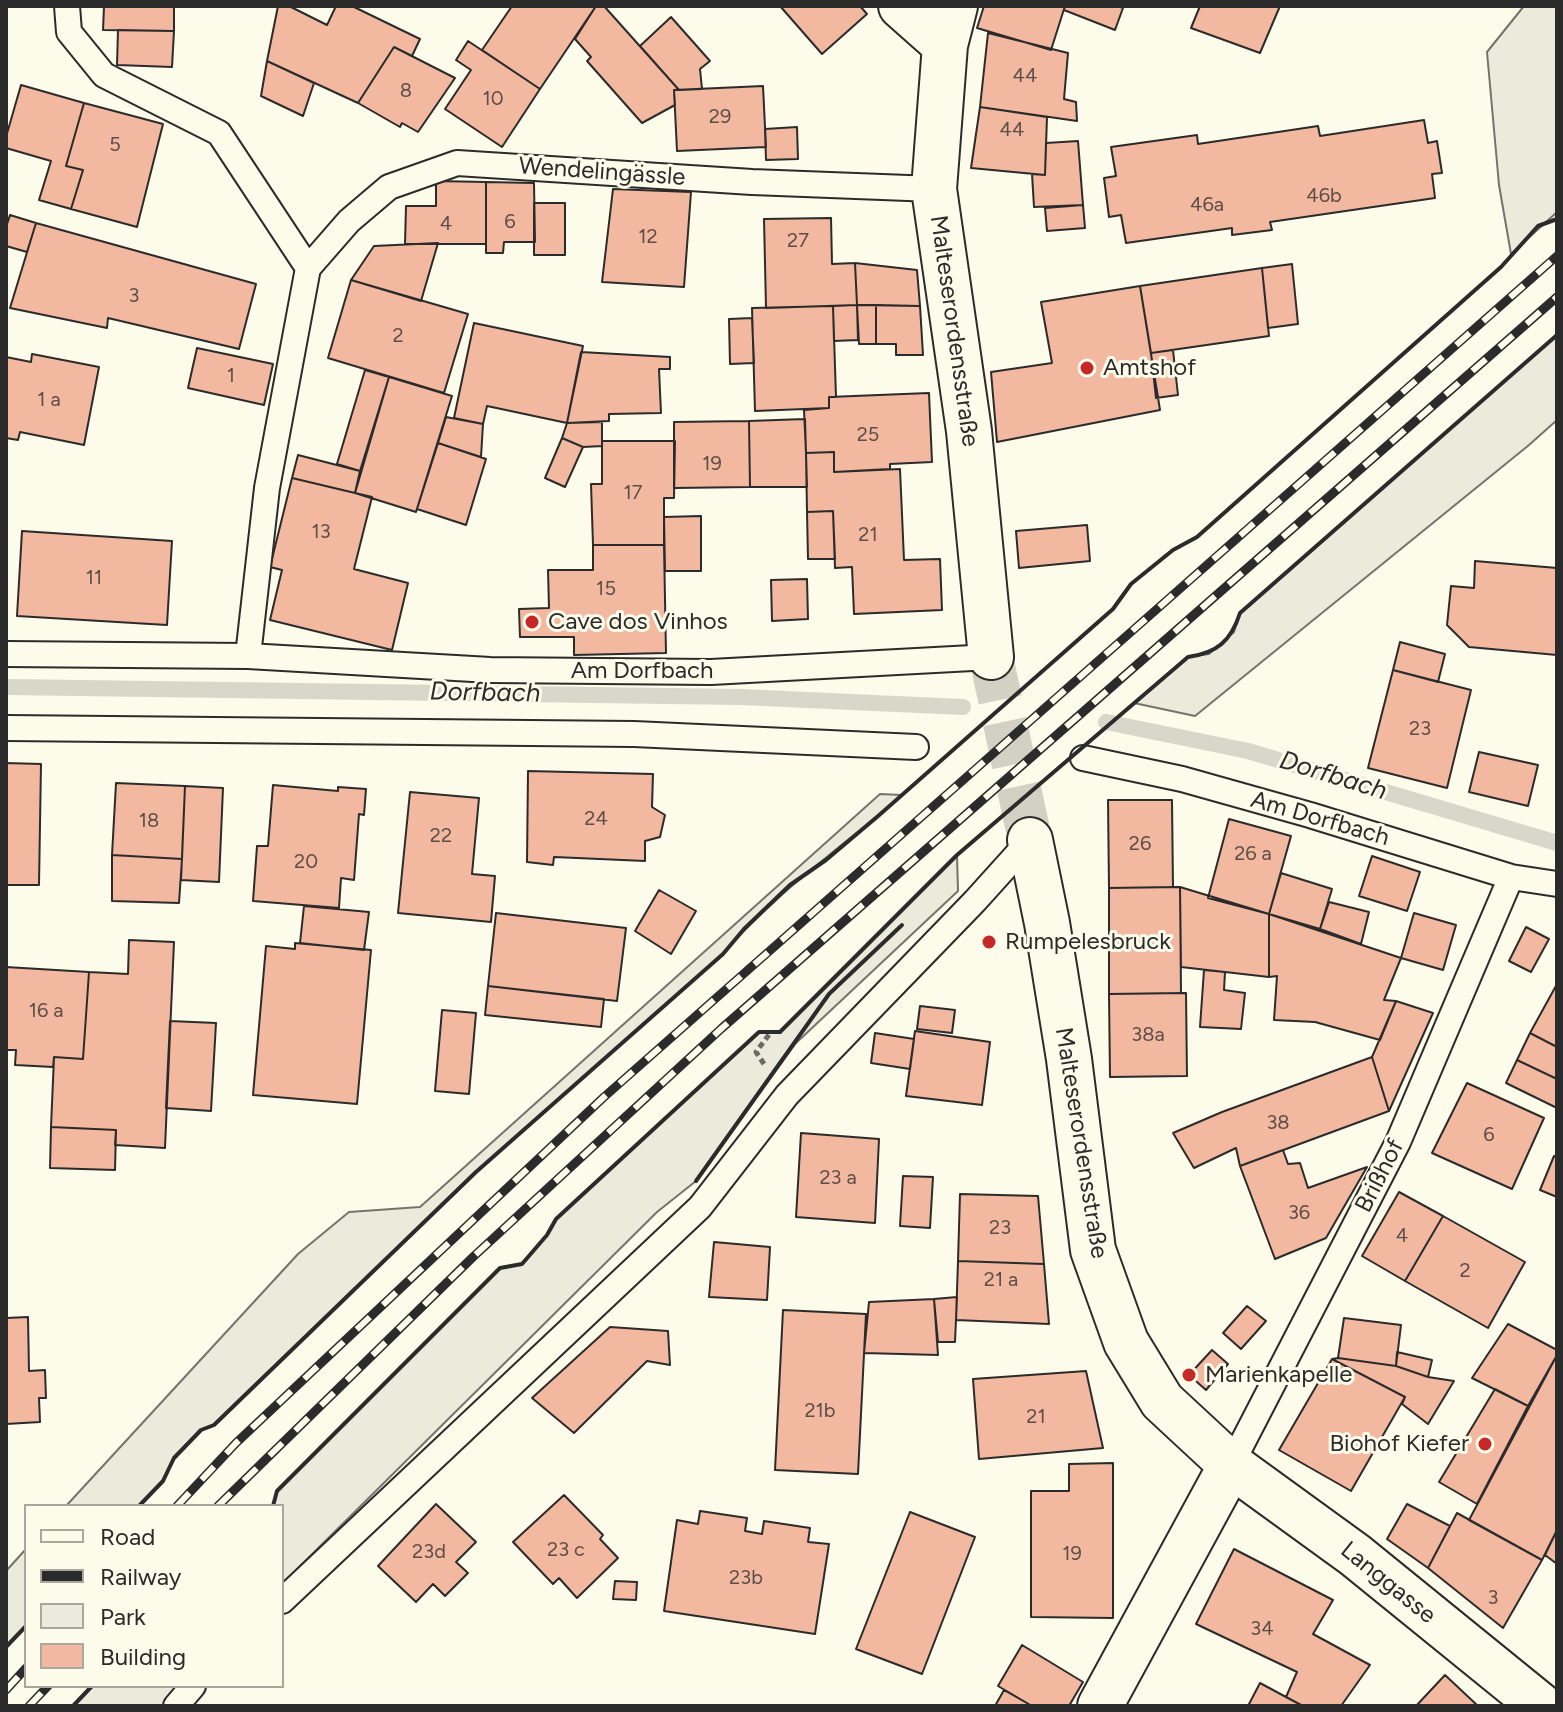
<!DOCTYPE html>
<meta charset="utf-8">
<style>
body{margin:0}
#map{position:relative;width:1563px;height:1712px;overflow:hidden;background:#fdfbea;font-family:Figtree,sans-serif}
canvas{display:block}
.frame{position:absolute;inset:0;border:8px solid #2b2b2b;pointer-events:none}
.legend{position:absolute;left:24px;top:1504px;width:260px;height:184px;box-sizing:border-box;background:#fdfbea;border:2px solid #a9a89e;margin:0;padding:10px 14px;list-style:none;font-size:24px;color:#2b2b2b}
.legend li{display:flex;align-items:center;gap:16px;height:40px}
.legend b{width:40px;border:2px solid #a9a89e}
</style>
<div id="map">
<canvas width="1563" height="1712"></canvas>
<div class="frame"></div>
<ul class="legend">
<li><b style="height:10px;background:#fdfbea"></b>Road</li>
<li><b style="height:10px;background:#2b2b2b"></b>Railway</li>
<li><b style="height:22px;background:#ecebdb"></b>Park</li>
<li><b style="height:22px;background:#f2b8a0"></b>Building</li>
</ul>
</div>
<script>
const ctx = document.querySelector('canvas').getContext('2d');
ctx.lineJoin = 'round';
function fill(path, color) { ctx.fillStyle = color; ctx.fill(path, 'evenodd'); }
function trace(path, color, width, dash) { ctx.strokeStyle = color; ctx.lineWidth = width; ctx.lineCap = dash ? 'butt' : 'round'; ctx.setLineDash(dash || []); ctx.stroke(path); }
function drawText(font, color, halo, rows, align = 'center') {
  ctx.font = font + ' Figtree,sans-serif'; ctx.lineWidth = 6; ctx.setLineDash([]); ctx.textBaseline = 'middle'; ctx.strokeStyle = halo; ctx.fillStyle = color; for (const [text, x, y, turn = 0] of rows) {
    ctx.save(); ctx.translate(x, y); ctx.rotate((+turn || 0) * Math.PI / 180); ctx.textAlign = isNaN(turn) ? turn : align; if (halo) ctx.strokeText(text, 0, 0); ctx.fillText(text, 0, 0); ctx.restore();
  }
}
const green = new Path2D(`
 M1524 6H1557V212L1511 254 1499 185 1487 52Z
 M1557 335V420L1529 445 1195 716 1134 703 1188 657 1209 654 1234 632 1240 613Z
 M880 794 902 795C841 848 775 893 723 954L476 1172 214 1425 201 1430 174 1458 163 1481 139 1506H66L298 1254 349 1212 420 1207Z
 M957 855 958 891 796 1043 696 1181 657 1212 282 1584V1506H273L277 1491 500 1268 522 1264 547 1235 556 1219 759 1032 780 1031Z
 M26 1549V1626L6 1647V1571Z
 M92 1686H181L163 1706H73Z`);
fill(green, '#ecebdb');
trace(green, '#74746e', 2);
trace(new Path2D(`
 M6 687 741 697 963 707
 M1106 722 1248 751 1557 843`), '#d8d7c9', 16);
const building = new Path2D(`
 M104 6H174V31L103 30Z
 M278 6H289L327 25 336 6H352L420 39 412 56 394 47 358 103 267 61Z
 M512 6H596L540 89 482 50Z
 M596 6H604L679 90H674L675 105 642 123 587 61 591 57 575 39Z
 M780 6H860L867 14 822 54Z
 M984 6H1065L1051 50 977 28Z
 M1065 6H1118L1123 8 1115 30 1064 10Z
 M1200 6H1280L1260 53 1191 28Z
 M671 17 710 61 700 69 702 89 679 90 640 46Z
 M118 30 174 31 172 67 117 65Z
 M988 33 1068 53 1064 99 1076 102 1077 121 980 107Z
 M468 41 540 89 502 147 445 109 471 70 456 60Z
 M394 47 455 78 418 132 402 123 400 127 358 103Z
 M267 61 314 83 303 116 261 96Z
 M21 85 84 103 66 166 83 170 71 209 39 200 51 161 6 148V137Z
 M763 86 766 147 677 151 674 90Z
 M84 103 163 124 137 227 71 209 83 170 66 166Z
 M980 107 1047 117 1045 175 971 168Z
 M1424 120 1428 143 1437 141 1442 173 1432 174 1435 198 1270 222 1272 230 1232 235V228L1126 243 1121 215 1109 217 1104 178 1116 176 1111 147 1197 135 1198 144 1318 126 1320 136Z
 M797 127 798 159 766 160 765 129Z
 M1078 141 1083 205 1034 207 1032 174 1045 175 1046 143Z
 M436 181 486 182V244H405L406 206H436Z
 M486 182 534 183 535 242H504L503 253H486Z
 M613 189 691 192 684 287 602 282Z
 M534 203H565V255H534Z
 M1083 205 1085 228 1047 231 1045 208Z
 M10 215 36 223 27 252 6 246V227Z
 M831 218 832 264 855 263 857 305 766 308 764 219Z
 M36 223 256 284 239 349 108 318 107 328 10 308Z
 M438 243 421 301 351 280 374 246Z
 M855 263 917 270 920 306 857 305Z
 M1292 264 1298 324 1268 328 1262 268Z
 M1262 268 1269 336 1151 353 1140 286Z
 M351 280 468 314 444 393 328 358Z
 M1140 286 1160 410 997 442 991 372 1052 363 1041 302Z
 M857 305 858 340 834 341 833 306Z
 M857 305H876V344H859Z
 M876 305 920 306 923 355H896V344H876Z
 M833 306 836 397H829V408L755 411 752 308Z
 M752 318 754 363 730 364 729 319Z
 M474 323 583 346 567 423 487 406 483 424 454 418Z
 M197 348 273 364 264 405 188 388Z
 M1173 350 1178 395 1156 398 1151 353Z
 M581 352 670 357V369H659L661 413 609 414V421L567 423Z
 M32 354 99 367 84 445 20 432 18 440 6 438V357L31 362Z
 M365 370 389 377 360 471 337 464Z
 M389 377 452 396 416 512 355 493Z
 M929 393 932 462 890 464V469L834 472V452L806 453 804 410 829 408V397Z
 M446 417 483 424 481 457 438 443Z
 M805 419 807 487H750L749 421Z
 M749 421 750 487 674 488V422Z
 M602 422V446L583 447 562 438 567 423Z
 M562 438 583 447 565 487 545 478Z
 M602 441H675L674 498H664V545H593L591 484H602Z
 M438 443 486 459 466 525 417 509Z
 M834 452V472L900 469 904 560 940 559 942 610 854 614 852 567 835 568 833 511 807 512 806 453Z
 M298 455 360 471 355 493 292 478Z
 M292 478 372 497 354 569 408 583 392 650 270 620 282 570 270 567Z
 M833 511 835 559H808L807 512Z
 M701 516V571H665L664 517Z
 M1087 525 1090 561 1019 568 1016 531Z
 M22 531 172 541 167 625 17 616Z
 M593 545H664L666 653 574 655V637H520L519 609 549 608 548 570H593Z
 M1475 561 1557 568V655L1469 647 1447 625 1451 586 1474 588Z
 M807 579 808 619 772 621 771 580Z
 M1400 642 1445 654 1438 682 1393 670Z
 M1393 670 1471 690 1447 788 1368 768Z
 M1479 752 1538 765 1528 806 1469 792Z
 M6 763 41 764 39 885H6Z
 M528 771 653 774 652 807 665 815 660 837 645 841V861L554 857 553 865 527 862Z
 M116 783 185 786 182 859 112 855Z
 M273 785 338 791V787L366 789 364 815 359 814 354 880 341 878 339 908 253 901 257 846H268Z
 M185 786 223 788 219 882 181 880Z
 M410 792 479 798 472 874 495 876 491 922 398 913Z
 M1108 800H1172L1173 887 1109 888Z
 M1229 819 1291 836 1269 914 1208 898Z
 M112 855 182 859 179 903 112 901Z
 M1372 856 1420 872 1407 911 1359 896Z
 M1281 873 1332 889 1320 929 1269 914Z
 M1180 887 1181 993 1109 994V888Z
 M1180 887 1269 914V977L1181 967Z
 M659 890 696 911 671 954 635 931Z
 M1329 902 1369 912 1361 944 1320 929Z
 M304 906 369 912 364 950 300 943Z
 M496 913 626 928 617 1001 488 986Z
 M1414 913 1456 925 1443 970 1401 958Z
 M1269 914 1401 958 1384 1000 1396 1001 1380 1040 1315 1022 1274 1020 1277 976 1269 977Z
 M1526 927 1549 939 1531 972 1509 961Z
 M129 940 174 942 165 1148 115 1145 116 1130 51 1127 54 1057 83 1059 89 972 128 974Z
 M295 943 371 950 357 1104 253 1095 266 946 295 949Z
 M6 967 89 972 83 1059 54 1057 53 1067 15 1065 16 1050H6Z
 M1204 970 1225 972 1224 990 1245 993 1241 1029 1200 1027Z
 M1557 984V1047L1530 1033Z
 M488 986 604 999 601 1027 485 1015Z
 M1186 993 1187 1076 1110 1077 1109 994Z
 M1396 1001 1433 1013 1389 1111 1372 1057Z
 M920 1006 955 1010 952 1033 917 1029Z
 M442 1010 476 1013 469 1094 435 1091Z
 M170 1021 216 1023 211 1111 166 1108Z
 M915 1031 990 1042 982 1105 906 1096Z
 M875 1033 914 1039 910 1069 871 1063Z
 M1530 1033 1557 1047V1079L1517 1060Z
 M1372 1057 1389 1111 1240 1166 1236 1148 1194 1168 1173 1133 1222 1112Z
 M1517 1060 1557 1079V1108L1506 1083Z
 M1467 1083 1544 1118 1512 1189 1432 1153Z
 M51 1127 116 1130 115 1170 50 1168Z
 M801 1133 879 1139 875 1223 796 1217Z
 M1283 1150 1288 1164 1300 1163 1308 1188 1367 1167 1326 1238 1275 1259 1240 1166Z
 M1554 1156 1557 1157V1197L1540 1190Z
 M903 1176 933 1177 930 1228 900 1226Z
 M1399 1192 1443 1216 1405 1281 1362 1256Z
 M960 1194 1038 1196 1044 1264 958 1261Z
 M1443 1216 1525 1262 1488 1328 1405 1281Z
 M714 1242 770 1247 767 1300 709 1297Z
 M958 1261 1044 1264 1049 1324 956 1320Z
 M957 1297 955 1342H938L934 1299Z
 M934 1299 938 1355 864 1353 869 1302Z
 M1247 1306 1266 1321 1241 1349 1223 1333Z
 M783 1310 866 1314 858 1474 775 1470Z
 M28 1317 29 1371 45 1370 46 1398H39L40 1422 6 1424V1318Z
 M1344 1318 1401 1325 1396 1366 1338 1358Z
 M1508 1324 1557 1350V1355L1528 1406 1472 1378Z
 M610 1327 668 1331 670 1365 647 1361 574 1433 532 1398Z
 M1212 1350 1228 1364 1206 1390 1189 1375Z
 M1397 1352 1432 1360 1428 1377 1396 1366Z
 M1557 1355V1530L1542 1560 1469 1520Z
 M1338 1358 1396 1366 1428 1377 1454 1381 1428 1424 1402 1404 1405 1397 1332 1359Z
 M1332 1359 1405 1397 1351 1491 1279 1450Z
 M1086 1371 1103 1448 979 1459 973 1379Z
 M1495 1389 1528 1406 1477 1504 1439 1482Z
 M1113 1463V1618L1031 1617V1491H1069V1464Z
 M564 1495 603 1535 600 1539 618 1558 577 1598 559 1578 553 1584 513 1542Z
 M436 1504 476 1542 456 1562 468 1573 445 1596 433 1584 416 1602 378 1566Z
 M1407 1504 1450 1526 1428 1568 1387 1539Z
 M700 1511 747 1518 745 1531 762 1534 764 1521 810 1528 808 1542 829 1544 815 1634 664 1611 677 1520 698 1524Z
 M910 1512 975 1537 922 1674 856 1649Z
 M1457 1513 1542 1560 1503 1628 1428 1568Z
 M1557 1530V1564L1545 1555Z
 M1234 1549 1333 1600 1313 1634 1370 1665 1341 1706H1303L1286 1697 1297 1672 1196 1624Z
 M615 1581 637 1582 636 1600 613 1599Z
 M1022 1645 1083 1682 1069 1706H1032L998 1686Z
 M1445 1675 1478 1706H1416Z
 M1260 1683 1286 1697 1303 1706H1248Z
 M1004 1690 1032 1706H995Z`);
fill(building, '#f2b8a0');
trace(building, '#2b2b2b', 2);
trace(new Path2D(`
 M991 657 1030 840`), '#d3d1c4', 44, [44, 22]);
const lane = new Path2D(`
 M67 6 69 32 104 75 219 133 308 268
 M6 654 248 656 490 670 711 672 991 657
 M248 656 267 488 308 268 349 221 389 187 457 163 752 182 934 189
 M6 728 634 734 916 747
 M1083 758 1182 779 1310 815 1511 877 1557 884
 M1231 1465 1398 1142 1511 877
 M282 1601 700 1207 787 1095 975 901 1030 840
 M176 1706 193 1686`);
const street = new Path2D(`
 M901 6 945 45
 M955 6 945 45 934 189 969 431 991 657
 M1030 840 1047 923 1069 1059 1093 1250 1126 1342 1162 1401 1231 1465 1355 1555 1541 1706
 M1100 1706 1231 1465`);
trace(lane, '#2b2b2b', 28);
trace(street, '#2b2b2b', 48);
trace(new Path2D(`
 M764 1064 756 1052 771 1032`), '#6a6964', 5, [6, 4]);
trace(lane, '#fdfbea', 24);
trace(street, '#fdfbea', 44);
const rail = new Path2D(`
 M177 1506 236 1443 604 1097 1557 256
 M218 1506 473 1257 722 1028 1557 297
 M6 1690 26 1668
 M29 1706 48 1686`);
trace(rail, '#2b2b2b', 9);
trace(rail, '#fdfbea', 6, [18]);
trace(new Path2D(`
 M696 1181 829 994 902 925
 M139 1506 163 1481 174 1458 201 1430 214 1425 476 1172 723 954 744 929 790 885 826 860 877 817 1113 609 1131 584 1173 550 1197 537 1501 267 1538 226 1557 219
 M273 1506 277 1491 500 1268 522 1264 547 1235 556 1219 759 1032H780L957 855 1188 657C1217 653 1231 641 1240 613L1557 335
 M6 1647 26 1626
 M73 1706 92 1686`), '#2b2b2b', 4);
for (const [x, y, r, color] of [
 [1087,368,8,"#c62828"],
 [532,622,8,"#c62828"],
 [989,942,8,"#c62828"],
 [1189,1375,8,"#c62828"],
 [1485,1444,8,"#c62828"]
]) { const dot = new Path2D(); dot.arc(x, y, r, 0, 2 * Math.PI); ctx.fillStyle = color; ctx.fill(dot); trace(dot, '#fdfbea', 3); }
drawText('20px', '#5d4e48', null, [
 ["44",1025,76],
 ["8",406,91],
 ["10",493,99],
 ["29",720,117],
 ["44",1012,130],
 ["5",115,145],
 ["46b",1324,196],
 ["46a",1207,205],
 ["6",510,222],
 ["4",446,224],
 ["12",648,237],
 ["27",798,241],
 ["3",134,296],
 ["2",398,336],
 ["1",231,376],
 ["1 a",49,400],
 ["25",868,435],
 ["19",712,464],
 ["17",633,493],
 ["13",321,532],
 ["21",868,535],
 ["11",94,578],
 ["15",606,589],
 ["23",1420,729],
 ["24",596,819],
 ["18",149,821],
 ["22",441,836],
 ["26",1140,844],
 ["26 a",1253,854],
 ["20",306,862],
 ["16 a",46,1011],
 ["38a",1148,1035],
 ["38",1278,1123],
 ["6",1489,1135],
 ["23 a",838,1178],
 ["36",1299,1213],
 ["23",1000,1228],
 ["4",1402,1236],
 ["2",1465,1271],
 ["21 a",1001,1280],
 ["21b",820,1411],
 ["21",1036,1417],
 ["23 c",566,1550],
 ["23d",429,1552],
 ["19",1072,1554],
 ["23b",746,1578],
 ["3",1493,1598],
 ["34",1262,1629]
]);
drawText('24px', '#2b2b2b', '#fdfbea', [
 ["Wendelingässle",602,172,4],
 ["Malteserordensstraße",954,331,82],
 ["Am Dorfbach",642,671],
 ["Am Dorfbach",1320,819,16],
 ["Malteserordensstraße",1081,1143,81],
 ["Brißhof",1380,1176,-63],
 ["Langgasse",1388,1583,39]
]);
drawText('24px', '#2b2b2b', '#fdfbea', [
 ["Amtshof",1103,368],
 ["Cave dos Vinhos",548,622],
 ["Rumpelesbruck",1005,942],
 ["Marienkapelle",1205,1375],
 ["Biohof Kiefer",1469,1444,"right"]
], 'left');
drawText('italic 26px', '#2b2b2b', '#fdfbea', [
 ["Dorfbach",485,693,1],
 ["Dorfbach",1333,776,17]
]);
</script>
